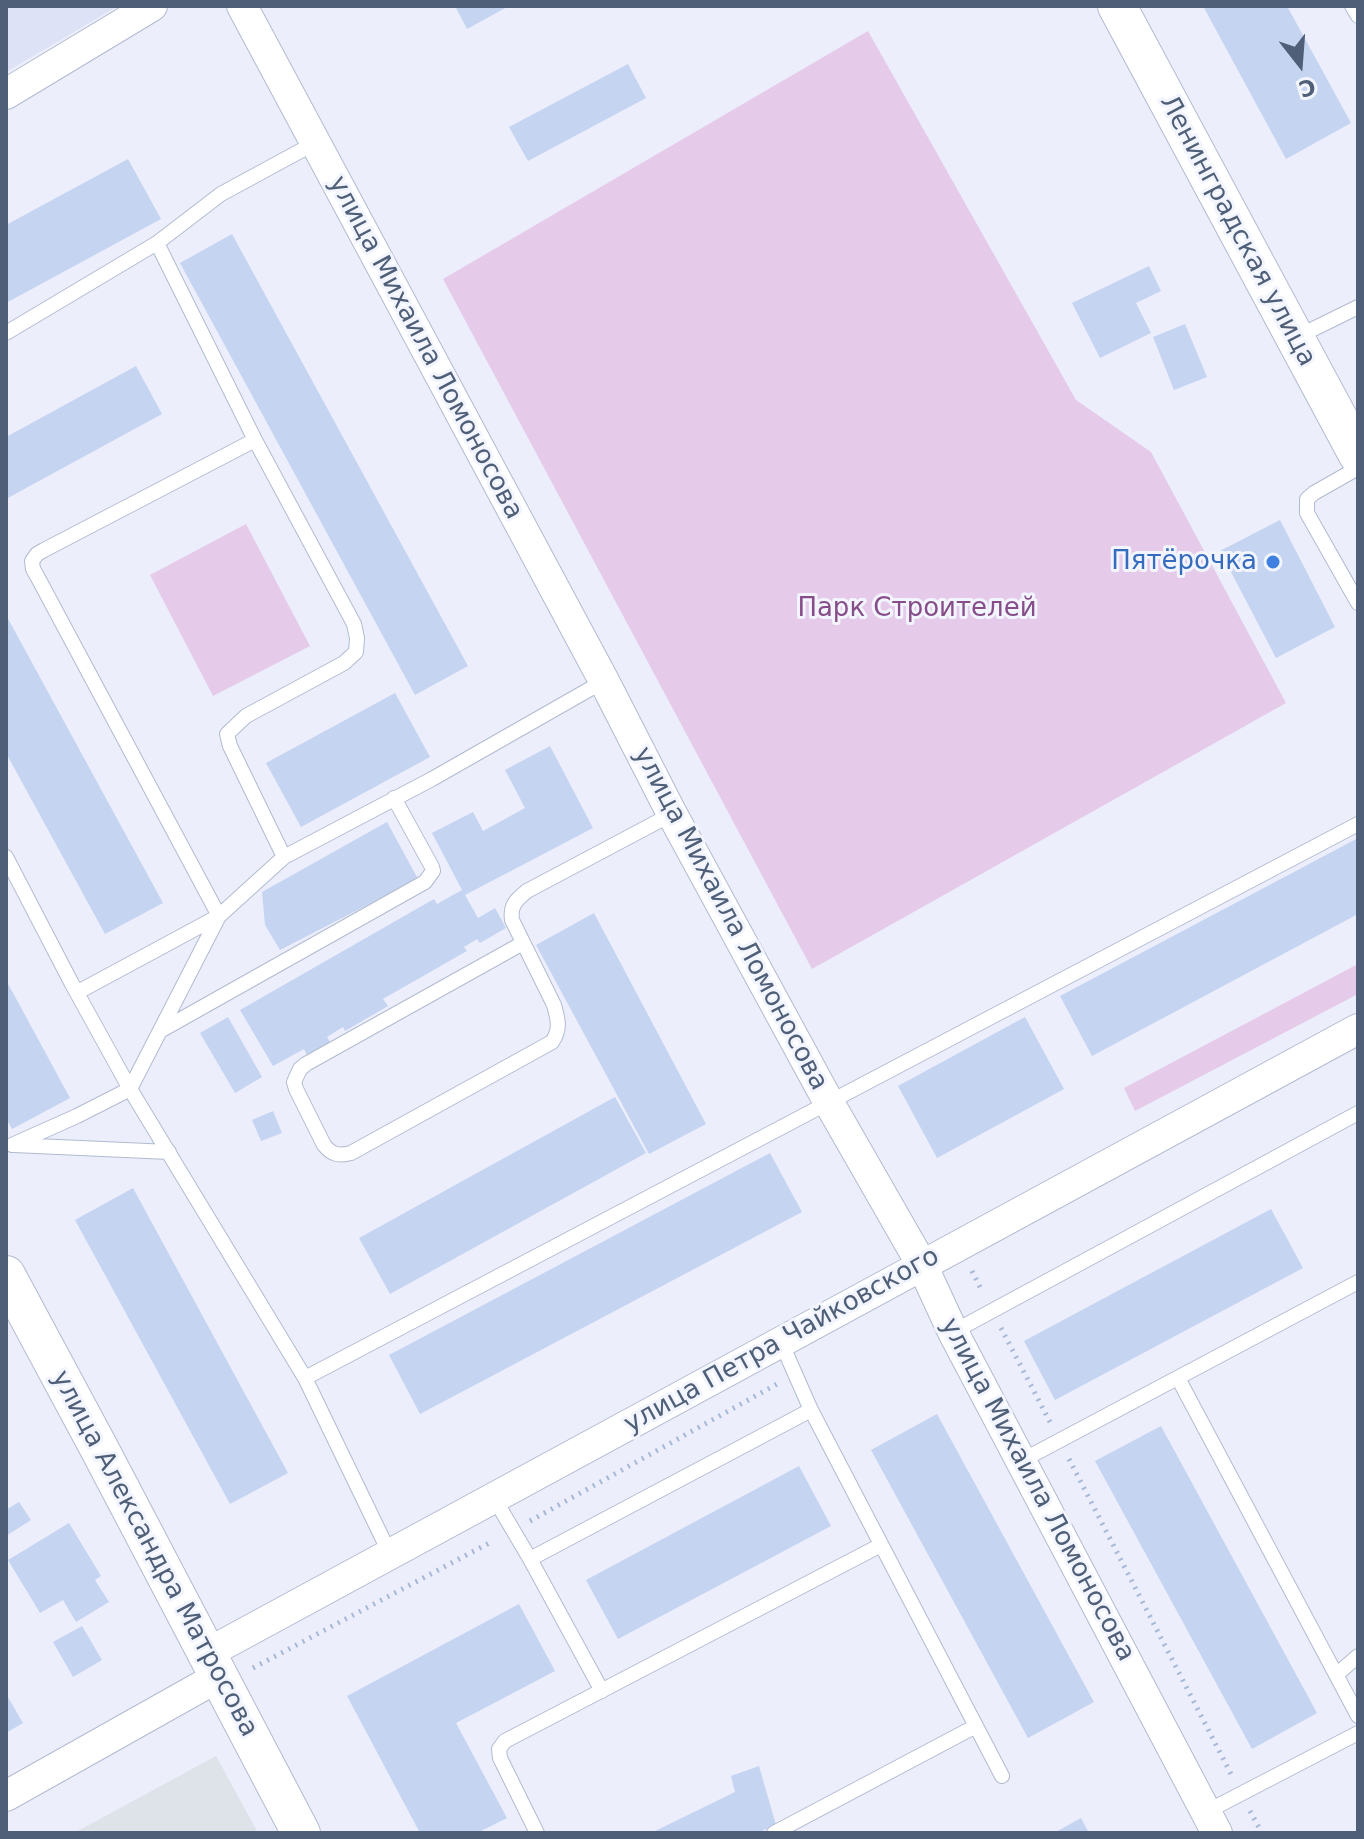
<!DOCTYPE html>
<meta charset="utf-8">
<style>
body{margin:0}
#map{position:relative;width:1364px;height:1839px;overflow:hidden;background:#eceefc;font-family:"DejaVu Sans",sans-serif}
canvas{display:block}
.frame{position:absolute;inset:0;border:8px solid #4f5f78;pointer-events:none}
.north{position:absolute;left:1260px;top:24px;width:80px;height:80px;-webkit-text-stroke:6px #f3f5fe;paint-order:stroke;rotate:163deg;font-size:22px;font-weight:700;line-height:32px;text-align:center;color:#4f5f78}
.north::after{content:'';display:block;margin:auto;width:28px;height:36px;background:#4f5f78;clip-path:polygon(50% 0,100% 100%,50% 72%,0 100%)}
</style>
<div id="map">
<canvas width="1364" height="1839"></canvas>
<div class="frame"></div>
<div class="north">С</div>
</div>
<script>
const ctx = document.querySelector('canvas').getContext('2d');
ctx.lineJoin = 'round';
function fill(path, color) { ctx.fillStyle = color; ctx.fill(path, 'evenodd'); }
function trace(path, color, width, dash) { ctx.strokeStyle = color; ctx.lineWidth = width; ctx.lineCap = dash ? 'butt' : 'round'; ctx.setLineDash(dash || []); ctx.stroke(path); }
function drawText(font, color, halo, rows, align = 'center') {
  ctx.font = font + ' "DejaVu Sans",sans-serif'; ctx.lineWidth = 6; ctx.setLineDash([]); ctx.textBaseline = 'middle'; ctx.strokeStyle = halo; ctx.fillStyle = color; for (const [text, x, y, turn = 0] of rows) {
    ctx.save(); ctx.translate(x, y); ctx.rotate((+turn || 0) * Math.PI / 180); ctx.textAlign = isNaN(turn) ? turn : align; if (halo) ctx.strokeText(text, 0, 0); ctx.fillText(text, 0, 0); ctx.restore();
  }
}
fill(new Path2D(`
 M6 6H118L6 72Z`), '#dee2f6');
fill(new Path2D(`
 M216 1756 258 1833H74Z`), '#dee2e9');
fill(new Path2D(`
 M868 31 1076 400 1151 452 1286 703 812 969 443 279Z
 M246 524 310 646 213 696 150 575Z
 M1358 964V994L1135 1111 1124 1088Z`), '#e5caea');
fill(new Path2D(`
 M455 6H509L467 29Z
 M1203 6H1287L1351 123 1286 159Z
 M628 64 646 98 528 161 509 127Z
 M128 159 161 219 6 303V225Z
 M232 234 468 666 415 695 180 263Z
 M1149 266 1161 291 1136 303 1151 333 1100 358 1072 303Z
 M1185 324 1207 377 1174 390 1153 337Z
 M136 366 162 414 6 499V437Z
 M1280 520 1335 627 1276 658 1220 551Z
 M6 615 163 903 105 934 6 753Z
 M395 693 430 757 301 827 266 763Z
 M550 746 593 828 465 895 478 918 495 908 506 928 480 943 477 939 464 947 467 951 383 999 388 1006 345 1031 343 1027 327 1037 330 1042 307 1055 304 1049 273 1066 240 1010 434 899 437 904 462 890 432 833 473 812 483 831 525 808 505 770Z
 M387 822 418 879 280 950 265 925 262 892Z
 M1358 838V914L1092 1056 1060 996Z
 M594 913 706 1124 649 1154 536 945Z
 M6 980 70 1098 12 1129 6 1118Z
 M228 1017 262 1077 235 1093 200 1033Z
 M1025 1017 1064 1089 937 1158 898 1086Z
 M615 1097 646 1153 390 1294 359 1238Z
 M273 1111 282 1133 261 1141 252 1120Z
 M770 1153 802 1212 420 1414 389 1355Z
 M133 1188 288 1473 230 1504 75 1220Z
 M1271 1209 1303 1268 1055 1400 1024 1341Z
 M937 1414 1094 1702 1028 1738 871 1450Z
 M1161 1426 1317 1713 1252 1749 1095 1461Z
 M799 1466 831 1526 618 1639 586 1580Z
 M19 1502 31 1520 6 1536V1510Z
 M69 1523 101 1576 95 1580 109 1602 76 1622 63 1600 40 1613 8 1560Z
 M519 1604 555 1671 456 1723 507 1818 477 1833H420L347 1696Z
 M82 1626 102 1660 73 1677 53 1642Z
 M6 1694 23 1723 6 1733Z
 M759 1766 776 1825 757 1833H651L735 1792 731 1776Z
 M1081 1818 1089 1833H1054Z`), '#c5d4f1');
const service = new Path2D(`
 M1352 6 1358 16
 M6 333 157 243
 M1297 337 1358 307
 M255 440 44 550 37 554 32 561 33 569 37 576 219 916 130 1089 305 1378 390 1554
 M1358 468 1314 493 1307 499V513L1358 603
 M6 857 72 984 130 1089 77 1116 12 1145
 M284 857 230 746 227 734 246 716 344 663 356 652 357 638 354 624 255 440 157 243 221 194 315 143
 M523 943 306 1064 300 1069 294 1082 296 1089 324 1145C332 1155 339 1156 351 1153L552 1042C561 1029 558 1019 554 1005L512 920C510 905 516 900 527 891L672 814
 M78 992 219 916 284 857 432 779 604 681
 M160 1031 425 882 433 871 432 867 394 798
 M14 1145 169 1152
 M953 1332 1358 1113
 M781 1342 811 1410 1002 1776
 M305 1378 1358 824
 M1178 1378 1358 1716
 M1021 1461 1358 1282
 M494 1498 530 1559 602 1691
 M530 1559 811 1410
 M1336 1675 1358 1656
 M1206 1812 1358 1733
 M537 1833 500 1758 499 1749 505 1741 881 1545
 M774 1833 976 1726`);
const minor = new Path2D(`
 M242 6 604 681 672 814 828 1101 922 1265 953 1332 1217 1833
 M6 94 152 6
 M206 1654 1358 1029
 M6 1796 218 1677`);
const tertiary = new Path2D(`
 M1117 6 1358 455
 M6 1275 100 1450 301 1833`);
trace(service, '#b1bbcf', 16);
trace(minor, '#b1bbcf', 32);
trace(tertiary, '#b1bbcf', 40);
trace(new Path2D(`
 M972 1271 982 1291
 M1001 1328 1050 1422
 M1069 1459 1231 1774
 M530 1521 777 1384
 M253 1668 493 1541
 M1250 1811 1262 1833`), '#a7b8d6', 5, [2, 6]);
trace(service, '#fff', 14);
trace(minor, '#fff', 30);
trace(tertiary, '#fff', 38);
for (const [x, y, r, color] of [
 [1273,562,8,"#3f7fe0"]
]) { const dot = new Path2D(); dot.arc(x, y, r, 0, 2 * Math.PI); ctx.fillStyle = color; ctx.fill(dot); trace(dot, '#f3f5fe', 3); }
drawText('26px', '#4f5f78', '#f3f5fe', [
 ["Ленинградская улица",1237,231,62],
 ["улица Михаила Ломоносова",425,348,62],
 ["улица Михаила Ломоносова",730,919,62],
 ["улица Петра Чайковского",782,1341,-29],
 ["улица Михаила Ломоносова",1037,1490,62],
 ["улица Александра Матросова",154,1554,62]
]);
drawText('26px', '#366cbe', '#f3f5fe', [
 ["Пятёрочка",1257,562]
], 'right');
drawText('26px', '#864d89', '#f3f5fe', [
 ["Парк Строителей",917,609]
]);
</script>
